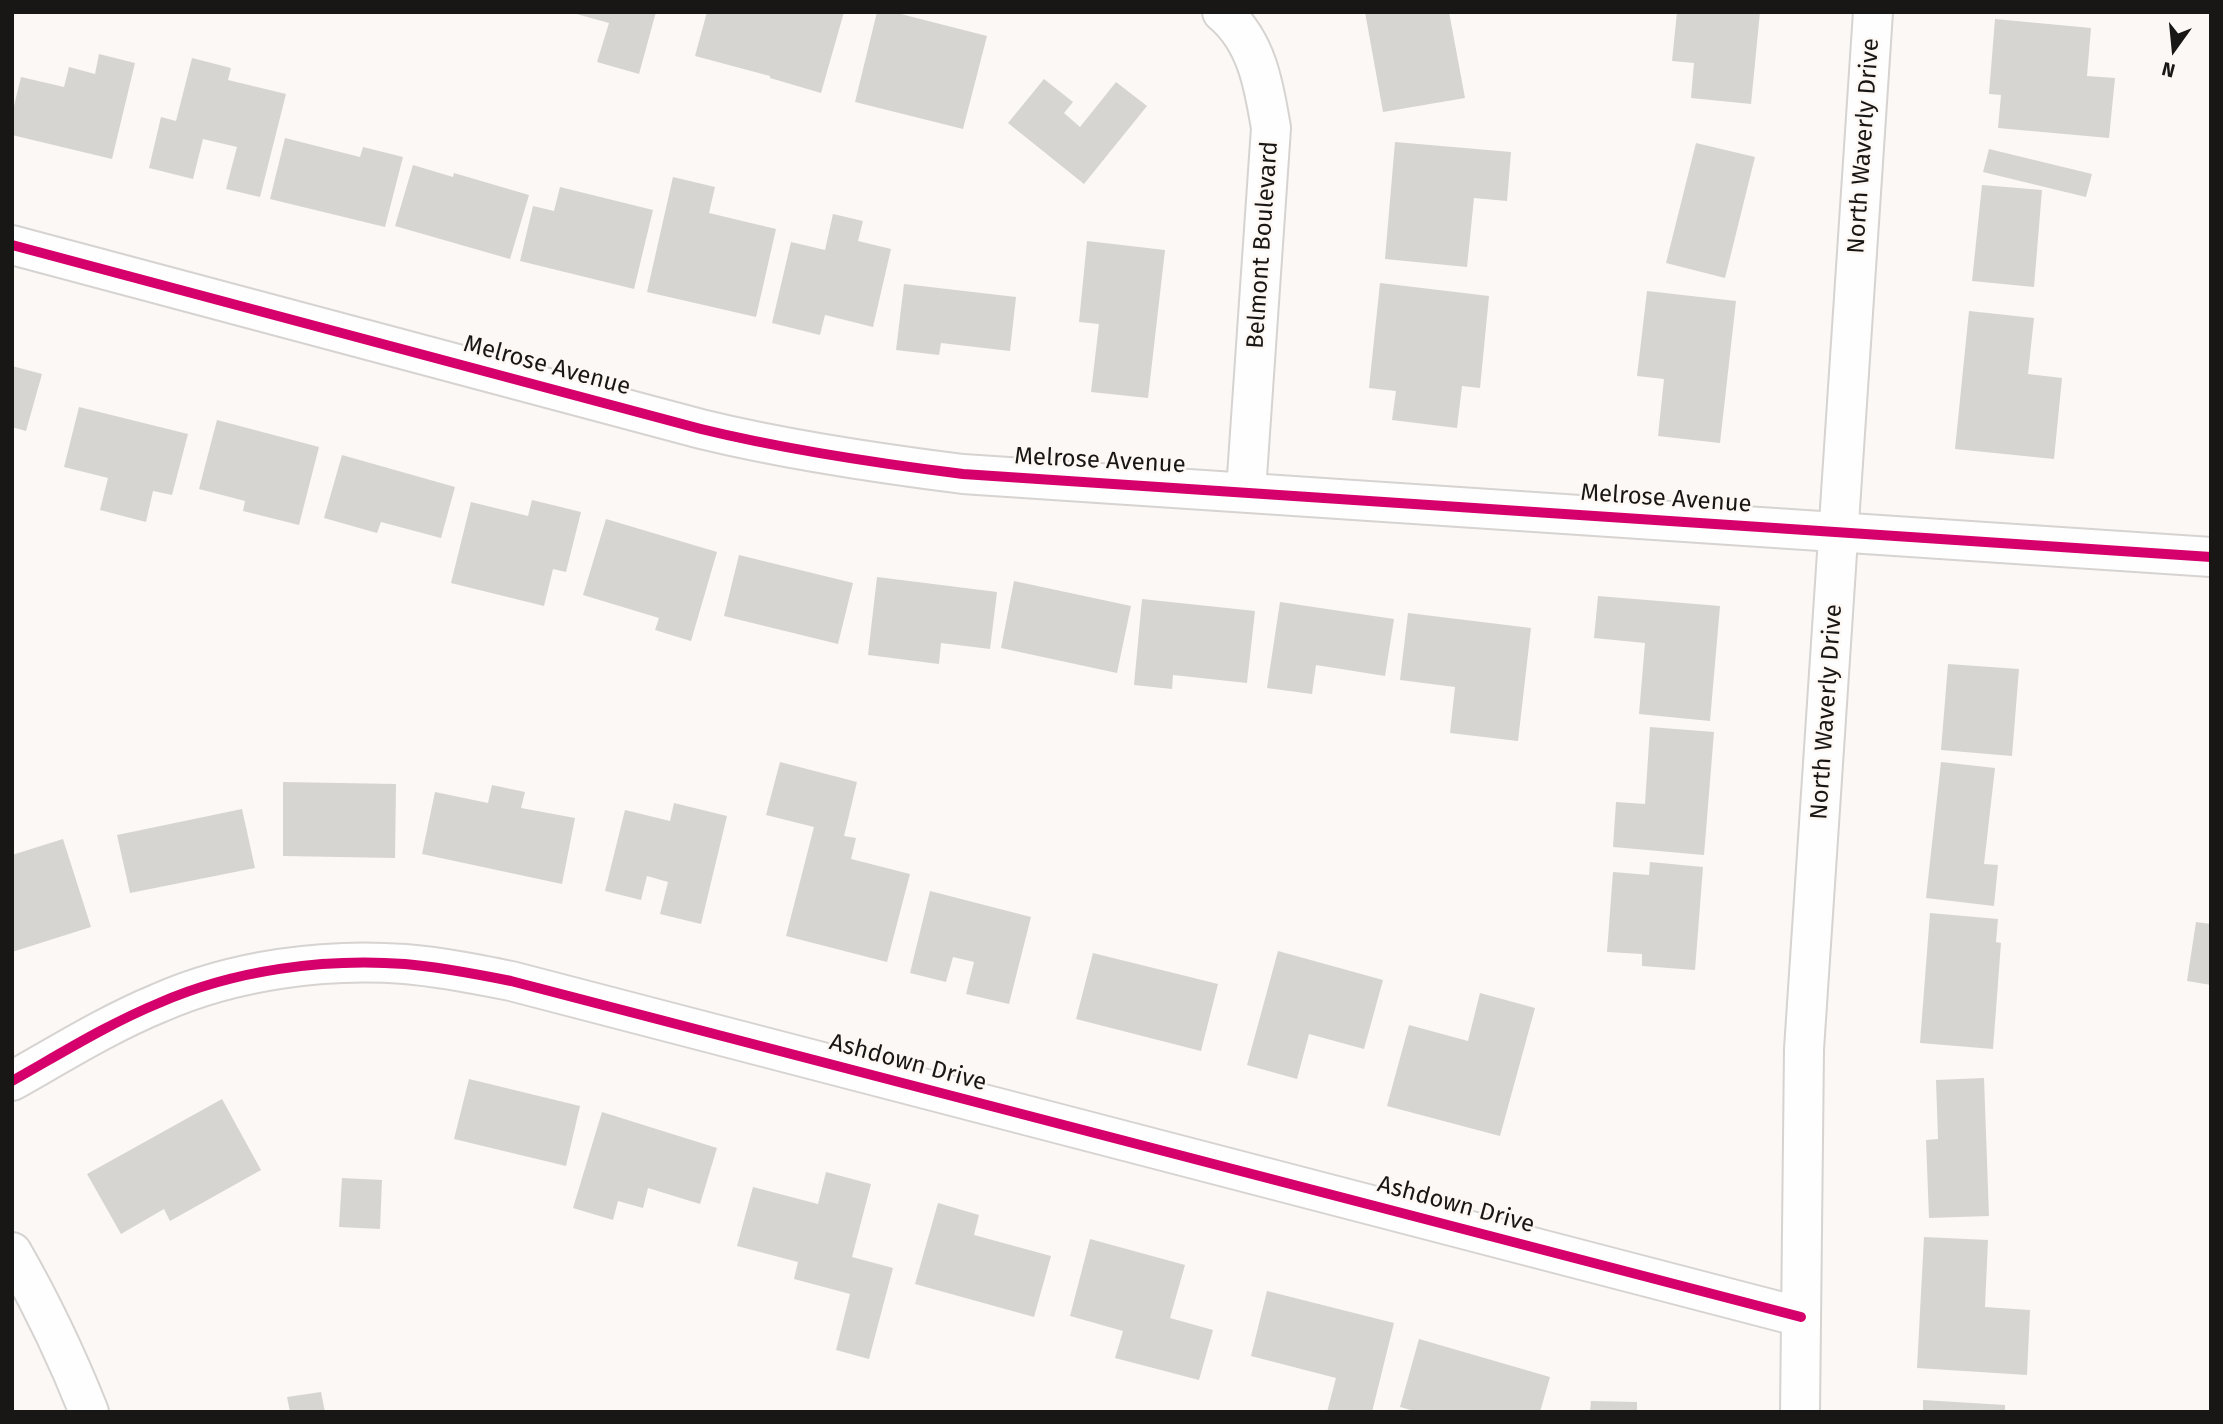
<!DOCTYPE html>
<style>
body{margin:0}
#map{position:relative;width:2223px;height:1424px;overflow:hidden;background:#fbf8f5;font-family:"Fira Sans",sans-serif}
canvas{display:block}
.frame{position:absolute;inset:0;border:14px solid #191716;pointer-events:none}
.north{position:absolute;left:2139px;top:14px;width:70px;height:70px;-webkit-text-stroke:5px #fdf8f3;paint-order:stroke;rotate:195deg;font-size:19px;font-weight:700;line-height:28px;text-align:center;color:#191716}
.north::after{content:'';display:block;margin:auto;width:24px;height:32px;background:#191716;clip-path:polygon(50% 0,100% 100%,50% 72%,0 100%)}
</style>
<div id="map">
<canvas width="2223" height="1424"></canvas>
<div class="frame"></div>
<div class="north">N</div>
</div>
<script>
const ctx = document.querySelector('canvas').getContext('2d');
ctx.lineJoin = 'round';
function fill(path, color) { ctx.fillStyle = color; ctx.fill(path, 'evenodd'); }
function trace(path, color, width, dash) { ctx.strokeStyle = color; ctx.lineWidth = width; ctx.lineCap = dash ? 'butt' : 'round'; ctx.setLineDash(dash || []); ctx.stroke(path); }
function drawText(font, color, halo, rows, align = 'center') {
  ctx.font = font + ' "Fira Sans",sans-serif'; ctx.lineWidth = 5; ctx.setLineDash([]); ctx.textBaseline = 'middle'; ctx.strokeStyle = halo; ctx.fillStyle = color; for (const [text, x, y, turn = 0] of rows) {
    ctx.save(); ctx.translate(x, y); ctx.rotate((+turn || 0) * Math.PI / 180); ctx.textAlign = isNaN(turn) ? turn : align; if (halo) ctx.strokeText(text, 0, 0); ctx.fillText(text, 0, 0); ctx.restore();
  }
}
fill(new Path2D(`
 M656 12 639 74 597 62 609 23 573 13Z
 M707 12H844L821 93 770 78V76L695 56Z
 M877 12H893L987 36 963 129 855 102Z
 M1365 12H1449L1465 98 1383 112Z
 M1677 12H1760L1751 104 1691 98 1694 63 1672 61Z
 M1995 19 2091 28 2087 76 2115 78 2109 138 1998 128 2001 95 1989 94Z
 M99 54 135 63 112 159 12 135V114L21 77 64 87 69 67 95 74Z
 M192 58 231 68 228 80 286 94 260 197 226 189 237 147 203 139 193 179 149 168 161 117 176 121Z
 M1044 79 1073 102 1064 113 1080 127 1116 82 1147 106 1084 184 1008 123Z
 M285 138 360 157 363 147 403 157 385 227 270 199Z
 M1395 142 1511 152 1507 201 1474 198 1467 267 1385 259Z
 M1696 143 1755 157 1725 278 1666 263Z
 M1989 149 2092 174 2086 197 1983 172Z
 M413 165 453 177 454 173 529 195 510 259 395 226Z
 M673 177 715 187 709 213 776 229 756 317 647 292Z
 M1982 185 2042 190 2034 287 1972 281Z
 M560 187 653 210 634 289 520 261 533 206 554 211Z
 M833 214 863 221 858 241 891 249 873 327 825 315 820 335 772 323 791 242 825 250Z
 M1087 241 1165 250 1148 398 1091 392 1099 324 1079 322Z
 M1380 283 1489 296 1480 388 1462 386 1457 428 1392 420 1396 391 1369 388Z
 M904 284 1016 297 1010 351 941 343 939 355 896 350Z
 M1647 291 1736 301 1720 443 1658 436 1664 379 1637 376Z
 M1969 311 2034 318 2028 374 2062 378 2054 459 1955 449Z
 M12 366 42 374 26 431 12 427Z
 M79 407 188 434 172 495 153 491 146 522 100 510 108 478 64 467Z
 M217 420 319 447 299 525 243 511 245 501 199 489Z
 M342 455 455 487 441 538 381 522 377 533 324 518Z
 M532 500 581 512 566 572 553 569 544 606 451 583 471 502 528 516Z
 M606 519 717 552 691 641 655 630 659 618 583 595Z
 M739 555 853 583 838 644 724 616Z
 M877 577 997 592 990 649 941 643 939 664 868 655Z
 M1014 581 1131 606 1117 673 1001 648Z
 M1598 596 1720 606 1710 721 1639 714 1645 643 1594 638Z
 M1142 599 1255 611 1247 683 1173 675 1172 689 1134 685Z
 M1280 602 1394 619 1385 676 1316 665 1312 694 1267 688Z
 M1408 613 1531 628 1518 741 1450 733 1455 687 1400 680Z
 M1948 664 2019 669 2012 756 1941 750Z
 M1650 727 1714 732 1704 855 1613 847 1616 802 1645 804Z
 M780 762 857 782 844 836 856 838 851 859 910 874 887 962 786 936 814 827 766 815Z
 M1941 762 1995 768 1984 864 1998 865 1994 906 1926 898Z
 M283 782 396 784 395 858 283 856Z
 M492 785 525 792 521 808 575 818 562 884 422 854 435 792 488 803Z
 M674 803 727 816 701 924 660 914 668 882 647 876 641 900 605 891 625 810 670 821Z
 M242 809 255 868 130 893 117 835Z
 M63 839 91 927 12 952V855Z
 M1650 862 1703 867 1695 970 1642 966V954L1607 952 1613 872 1649 875Z
 M930 891 1031 917 1009 1004 966 994 974 962 953 957 946 982 910 973Z
 M1930 913 1998 919 1996 942 2001 943 1993 1049 1920 1043Z
 M2196 922 2211 924V985L2187 981Z
 M1278 951 1383 980 1364 1049 1309 1034 1297 1079 1247 1065Z
 M1093 953 1218 984 1201 1051 1076 1019Z
 M1480 993 1535 1008 1500 1136 1387 1106 1409 1025 1468 1041Z
 M1984 1078 1989 1216 1929 1218 1926 1140 1938 1139 1936 1080Z
 M469 1079 580 1106 566 1166 454 1139Z
 M222 1099 261 1170 170 1221 164 1209 121 1234 87 1174Z
 M602 1112 717 1148 700 1204 648 1188 643 1208 618 1201 613 1220 573 1208Z
 M826 1172 871 1184 852 1257 893 1268 869 1359 836 1350 850 1294 794 1279 798 1262 737 1246 753 1187 818 1204Z
 M342 1178 382 1180 380 1229 339 1227Z
 M938 1203 979 1215 974 1235 1051 1256 1034 1317 915 1284Z
 M1924 1237 1988 1240 1985 1307 2030 1310 2027 1375 1917 1368Z
 M1090 1239 1185 1265 1170 1318 1213 1330 1199 1380 1115 1358 1123 1331 1070 1316Z
 M1267 1291 1394 1323 1372 1412H1327L1336 1378 1251 1356Z
 M1419 1339 1550 1377 1540 1412H1418L1400 1407Z
 M321 1392 325 1412H290L287 1397Z
 M1923 1400 2005 1405V1412H1923Z
 M1591 1401 1637 1402V1412H1590Z`), '#d7d5d2');
const minor = new Path2D(`
 M1222 12C1257 41 1264 86 1271 128L1246 491
 M12 245 701 429C787 450 875 463 963 474L2211 557
 M12 1081C60 1054 108 1024 159 1003 234 970 324 958 405 964 441 967 476 974 511 981L1801 1317
 M12 1252C42 1304 67 1357 89 1412
 M1800 1412 1804 1049 1873 12`);
trace(minor, '#d6d3d1', 42);
trace(minor, '#fefefe', 38);
trace(new Path2D(`
 M12 245 701 429C787 450 875 463 963 474L2211 557
 M12 1081C60 1054 108 1024 159 1003 234 970 324 958 405 964 441 967 476 974 511 981L1801 1317`), '#d6006c', 10);
drawText('24px', '#191716', '#fdf8f3', [
 ["North Waverly Drive",1864,146,-86],
 ["Belmont Boulevard",1263,245,-86],
 ["Melrose Avenue",547,366,15],
 ["Melrose Avenue",1100,461,3],
 ["Melrose Avenue",1666,499,4],
 ["North Waverly Drive",1827,712,-86],
 ["Ashdown Drive",908,1063,15],
 ["Ashdown Drive",1456,1205,15]
]);
</script>
